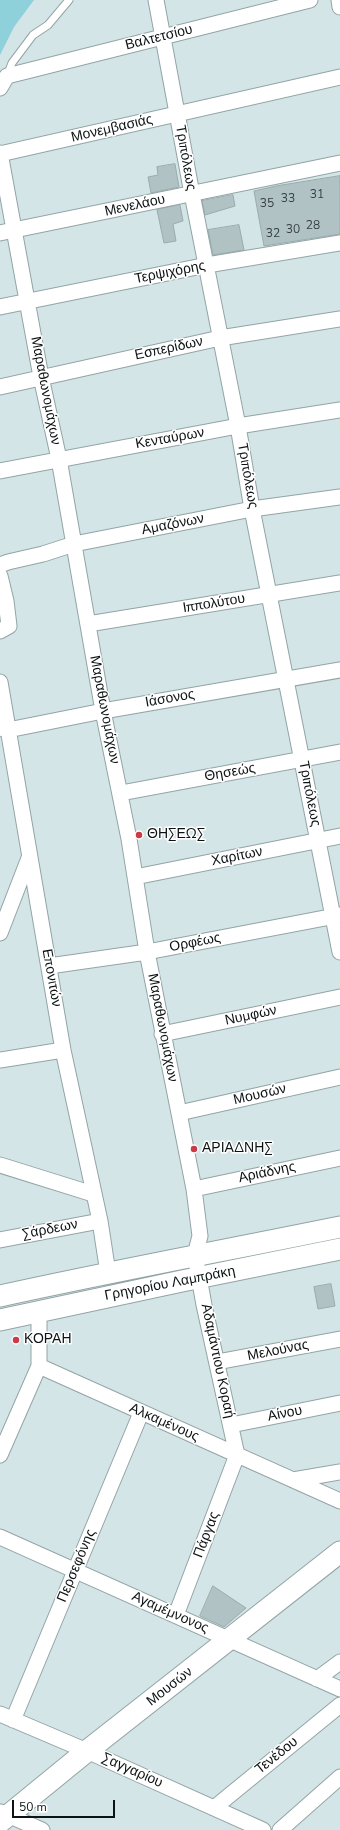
<!DOCTYPE html>
<meta charset="utf-8">
<style>
body{margin:0}
#map{position:relative;width:340px;height:1830px;overflow:hidden;background:#d3e5e7;font-family:"Nunito Sans",sans-serif}
canvas{display:block}
.scale{position:absolute;left:12px;top:1800px;width:103px;height:18px;box-sizing:border-box;border:2px solid #0d1314;border-top:0;padding-left:5px;font-size:12px;line-height:14px;white-space:nowrap;color:#0d1314;-webkit-text-stroke:3px #fff;paint-order:stroke}
</style>
<div id="map">
<canvas width="340" height="1830"></canvas>
<div class="scale">50 m</div>
</div>
<script>
const ctx = document.querySelector('canvas').getContext('2d');
ctx.lineJoin = 'round';
function fill(path, color) { ctx.fillStyle = color; ctx.fill(path, 'evenodd'); }
function trace(path, color, width, dash) { ctx.strokeStyle = color; ctx.lineWidth = width; ctx.lineCap = dash ? 'butt' : 'round'; ctx.setLineDash(dash || []); ctx.stroke(path); }
function drawText(font, color, halo, rows, align = 'center') {
  ctx.font = font + ' "Nunito Sans",sans-serif'; ctx.lineWidth = 3; ctx.setLineDash([]); ctx.textBaseline = 'middle'; ctx.strokeStyle = halo; ctx.fillStyle = color; for (const [text, x, y, turn = 0] of rows) {
    ctx.save(); ctx.translate(x, y); ctx.rotate((+turn || 0) * Math.PI / 180); ctx.textAlign = isNaN(turn) ? turn : align; if (halo) ctx.strokeText(text, 0, 0); ctx.fillText(text, 0, 0); ctx.restore();
  }
}
fill(new Path2D(`
 M0 0H34L14 27 0 55Z`), '#8fd1da');
const building = new Path2D(`
 M175 164 179 187 151 193 148 177 158 175 157 167Z
 M340 176V234L264 246 254 191 276 186Z
 M233 195 235 206 205 215 202 201Z
 M180 205 183 221 173 224 176 241 164 243 157 210Z
 M239 225 244 250 213 255 208 230Z
 M331 1284 335 1306 318 1309 314 1287Z
 M213 1586 246 1608 224 1627 200 1616Z`);
fill(building, '#b0c2c4');
trace(building, '#9aabad', 1);
const lane = new Path2D(`
 M7 76 12 63 33 35 48 25 69 0`);
const street = new Path2D(`
 M156 0 192 194 238 426 252 509 340 952
 M339 0 340 7
 M0 88 7 76 310 0
 M0 153 41 377 59 459 103 711 129 839 147 952 194 1189 200 1236 195 1255 204 1305 237 1455
 M0 154 340 77
 M0 233 340 163
 M0 307 207 265 340 243
 M0 387 220 338 340 319
 M0 471 238 426 340 410
 M0 565 8 562 43 554 74 544 252 509 340 497
 M0 576 6 601 9 626 0 631
 M88 624 340 583
 M0 682 63 1050 100 1221 108 1273
 M0 728 8 730 103 711 340 670
 M121 793 340 752
 M135 877 340 836
 M0 933 29 858
 M49 966 147 952 340 915
 M162 1034 340 997
 M0 1060 63 1050
 M179 1113 340 1077
 M0 1165 93 1194
 M194 1189 340 1158
 M0 1240 100 1221
 M39 1311V1366L340 1501
 M217 1362 340 1339
 M231 1425 340 1403
 M0 1455 39 1366
 M293 1480 340 1472
 M0 1537 340 1689
 M176 1615 237 1455
 M317 1679 340 1662
 M0 1714 87 1751 263 1830
 M13 1720 141 1413
 M214 1808 340 1705
 M1 1812 42 1830
 M280 1830 340 1777`);
const secondary = new Path2D(`
 M0 1296C113 1271 227 1250 340 1227
 M0 1320 182 1281 340 1249
 M0 1822 87 1751 340 1552`);
trace(lane, '#93a4a6', 9);
trace(street, '#93a4a6', 17);
trace(secondary, '#93a4a6', 23);
trace(lane, '#fff', 7);
trace(street, '#fff', 15);
trace(secondary, '#fff', 21);
for (const [x, y, r, color] of [
 [139,835,4,"#ca3a47"],
 [194,1149,4,"#ca3a47"],
 [16,1340,4,"#ca3a47"]
]) { const dot = new Path2D(); dot.arc(x, y, r, 0, 2 * Math.PI); ctx.fillStyle = color; ctx.fill(dot); trace(dot, '#fff', 1.5); }
drawText('12px', '#363f40', null, [
 ["31",317,195],
 ["33",288,199],
 ["35",267,204],
 ["28",313,226],
 ["30",293,230],
 ["32",273,234]
]);
drawText('14px', '#0d1314', '#fff', [
 ["Βαλτετσίου",159,38,-14],
 ["Μονεμβασιάς",112,129,-13],
 ["Τριπόλεως",185,158,80],
 ["Μενελάου",135,206,-12],
 ["Τερψιχόρης",170,273,-11],
 ["Εσπερίδων",169,349,-12],
 ["Μαραθωνομάχων",45,391,79],
 ["Κενταύρων",170,439,-10],
 ["Τριπόλεως",247,476,80],
 ["Αμαζόνων",173,525,-11],
 ["Ιππολύτου",214,604,-9],
 ["Ιάσονος",170,699,-10],
 ["Μαραθωνομάχων",104,710,79],
 ["Θησεώς",230,773,-10],
 ["Τριπόλεως",309,794,79],
 ["Χαρίτων",237,857,-11],
 ["Ορφέως",195,943,-11],
 ["Επονιτών",51,978,80],
 ["Νυμφών",251,1016,-12],
 ["Μαραθωνομάχων",162,1028,79],
 ["Μουσών",260,1095,-13],
 ["Αριάδνης",267,1173,-12],
 ["Σάρδεων",50,1230,-11],
 ["Γρηγορίου Λαμπράκη",170,1284,-11],
 ["Μελούνας",278,1351,-11],
 ["Αδαμάντιου Κοραή",217,1361,78],
 ["Αίνου",285,1414,-11],
 ["Αλκαμένους",164,1423,24],
 ["Πάργας",207,1535,-69],
 ["Περσεφόνης",77,1566,-67],
 ["Αγαμέμνονος",170,1613,24],
 ["Μουσών",170,1687,-38],
 ["Τενέδου",277,1756,-39],
 ["Σαγγαρίου",132,1771,24]
]);
drawText('14px', '#0d1314', '#fff', [
 ["ΘΗΣΕΩΣ",147,835],
 ["ΑΡΙΑΔΝΗΣ",202,1149],
 ["ΚΟΡΑΗ",24,1340]
], 'left');
</script>
